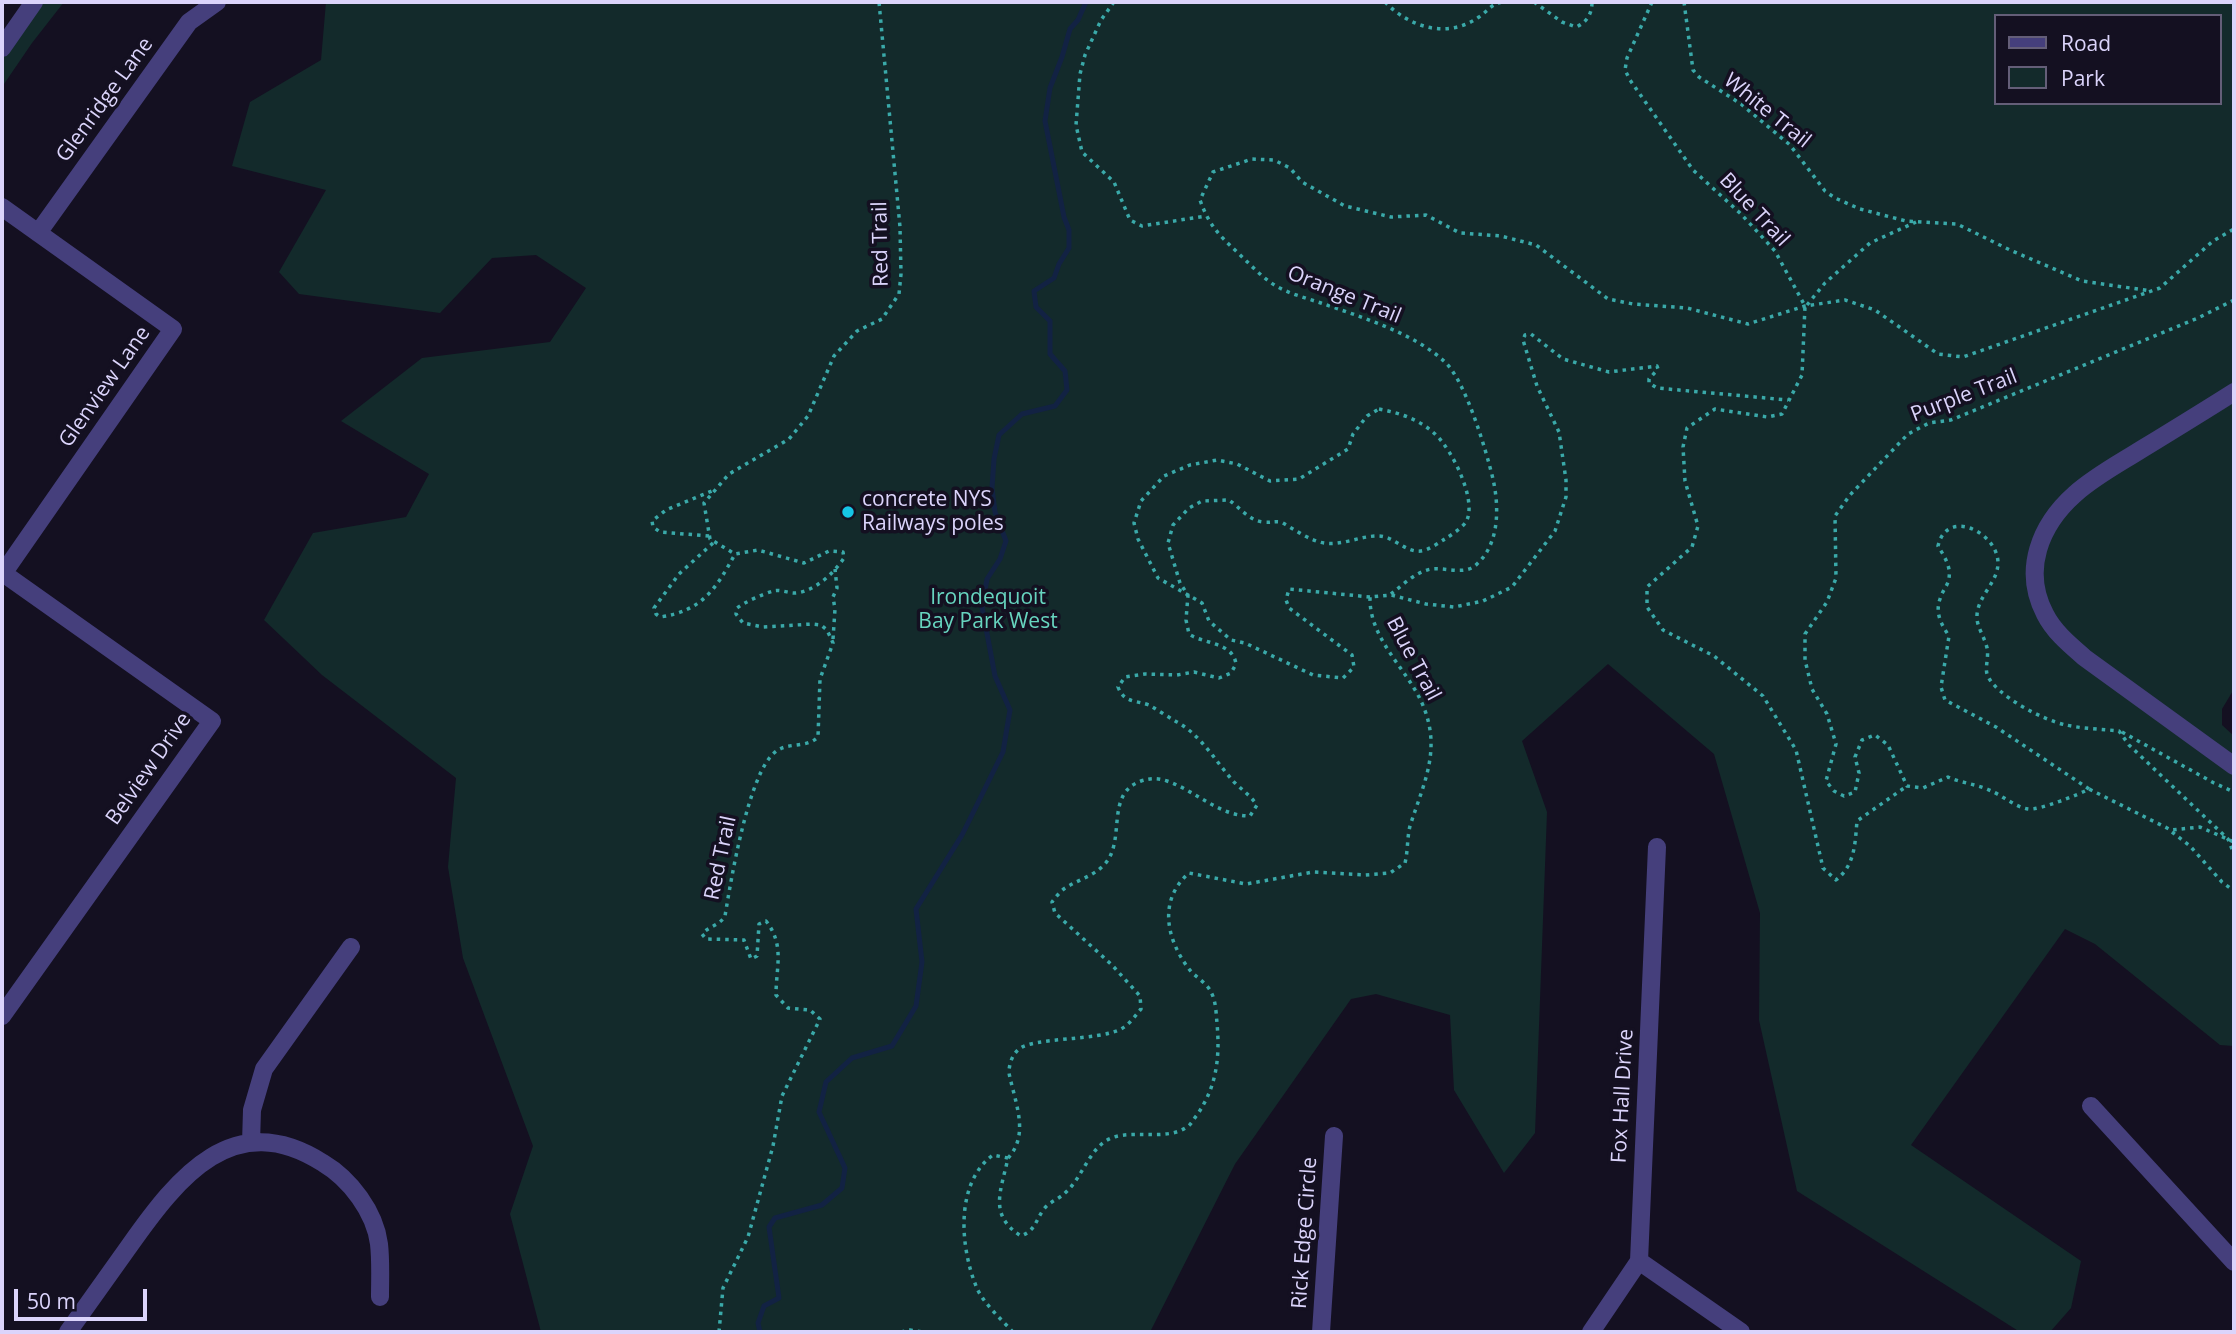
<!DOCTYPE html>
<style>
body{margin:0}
#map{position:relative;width:2236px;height:1334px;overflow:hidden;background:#141021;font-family:"Open Sans",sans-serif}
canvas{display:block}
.frame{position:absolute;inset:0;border:4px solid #dbd4fb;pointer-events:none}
.legend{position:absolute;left:1994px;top:14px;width:228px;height:91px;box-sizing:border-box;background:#141021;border:2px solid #645e78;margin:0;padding:9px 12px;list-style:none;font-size:21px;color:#dbd4fb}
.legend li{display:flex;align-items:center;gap:14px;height:35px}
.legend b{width:35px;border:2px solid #645e78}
.scale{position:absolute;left:14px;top:1289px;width:133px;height:32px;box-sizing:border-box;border:4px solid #dbd4fb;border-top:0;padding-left:9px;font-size:21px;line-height:24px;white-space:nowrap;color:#dbd4fb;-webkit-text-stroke:5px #141021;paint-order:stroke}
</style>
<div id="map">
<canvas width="2236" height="1334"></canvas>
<div class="frame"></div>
<ul class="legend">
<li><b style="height:9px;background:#453f7c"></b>Road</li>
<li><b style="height:19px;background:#132a2b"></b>Park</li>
</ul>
<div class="scale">50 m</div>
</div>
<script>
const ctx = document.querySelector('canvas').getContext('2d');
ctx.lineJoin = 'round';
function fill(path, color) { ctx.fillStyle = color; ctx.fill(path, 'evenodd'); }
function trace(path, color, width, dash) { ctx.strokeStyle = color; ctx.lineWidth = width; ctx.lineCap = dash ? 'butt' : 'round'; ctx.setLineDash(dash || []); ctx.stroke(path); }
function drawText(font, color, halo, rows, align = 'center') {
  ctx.font = font + ' "Open Sans",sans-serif'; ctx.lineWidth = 7; ctx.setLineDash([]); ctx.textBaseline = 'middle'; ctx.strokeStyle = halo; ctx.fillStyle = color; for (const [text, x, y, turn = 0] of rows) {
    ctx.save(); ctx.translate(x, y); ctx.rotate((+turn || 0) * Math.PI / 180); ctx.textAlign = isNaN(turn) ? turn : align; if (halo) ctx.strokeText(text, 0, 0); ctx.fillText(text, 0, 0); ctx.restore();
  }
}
fill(new Path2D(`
 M34 2H64L32 43 2 87V48Z
 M326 2H2234V689L2222 709V725L2234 736V1046L2220 1045 2095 944 2065 929 1911 1145 2081 1261 2071 1308 2050 1332H2020L1797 1191 1759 1020 1760 913 1714 754 1608 664 1522 741 1547 812 1535 1133 1504 1173 1454 1090 1450 1015 1376 994 1351 999 1235 1164 1150 1332H541L510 1214 533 1146 463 958 448 867 456 778 322 675 264 620 313 533 406 517 429 474 341 421 422 358 550 342 586 288 536 255 492 258 440 313 299 294 279 272 326 190 232 166 250 102 321 60ZM1996 16H2220V103H1996Z`), '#132a2b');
trace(new Path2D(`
 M760 1332 758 1323 764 1306 779 1298 769 1227 775 1218 822 1205 842 1188 845 1168 819 1112 826 1082 852 1058 892 1046 916 1006 922 962 916 909 962 835 1003 752 1010 710 995 676 982 607 987 579 1000 559 1006 541 995 512 992 488 994 459 999 435 1022 414 1055 406 1067 390 1065 371 1050 354V321L1036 307 1034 291 1054 278 1059 264 1069 248V230L1064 217 1045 121 1050 88 1062 57 1070 29 1078 20 1086 2`), '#122243', 5);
trace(new Path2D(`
 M1114 2 1101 20 1085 55 1080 74 1076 125 1082 152 1114 182 1130 220 1142 226 1206 216
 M1385 2C1410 28 1448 39 1479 17 1488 11 1491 4 1502 2
 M1534 2 1562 22 1576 27C1587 22 1592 14 1592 2
 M1652 2 1627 58 1625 70 1630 80 1693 170 1741 214 1775 251 1805 306 1802 375 1782 414 1767 417 1715 409 1687 428 1683 447 1685 481 1698 526 1692 547 1647 587V607L1663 630 1714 656 1763 696 1796 750 1823 868 1836 880C1855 865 1855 844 1857 821L1907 786
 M1684 2 1693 70 1699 77 1741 104 1790 145 1825 191 1835 198 1860 209 1906 221 1957 224 2010 250 2082 281 2151 291
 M2234 30V43
 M2234 300 2198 318 1951 420 1929 423 1908 434 1850 495 1835 516 1836 578 1827 602 1805 634V660L1812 689 1827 714 1836 744 1826 781 1834 791 1844 796 1855 792 1859 773 1855 757 1862 740 1875 735 1888 745 1907 786 1923 788 1948 777C1961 783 1976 784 1989 790 2002 795 2015 807 2028 809 2038 811 2080 794 2089 789L2171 830 2200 827 2234 842
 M1807 305 1825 283 1870 243 1916 222
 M1379 409C1400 413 1421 420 1436 435 1452 450 1478 501 1466 522 1462 528 1451 535 1445 539 1438 543 1429 550 1421 551 1405 553 1393 535 1377 536 1360 536 1341 546 1324 543 1310 541 1294 529 1281 522 1274 521 1270 523 1263 522 1250 521 1239 507 1229 500L1202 501 1189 508 1173 525 1168 543 1180 583 1188 595 1158 578 1138 539 1134 523 1141 501 1164 476 1190 465 1217 460 1237 464 1270 481 1299 479 1348 449 1353 434 1367 416Z
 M709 536 660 532 653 527 652 521 666 510 714 490
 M713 543 679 574 654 608 656 614 660 617C702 611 716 589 735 554
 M1391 594C1403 585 1415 572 1431 569 1446 567 1465 576 1477 564 1500 543 1499 506 1493 479 1486 450 1466 382 1445 362 1414 333 1361 317 1321 303 1306 298 1290 294 1276 286 1261 277 1249 263 1236 251 1218 234 1209 225 1200 200L1213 172 1252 159 1274 160 1290 168 1302 182 1345 206 1391 217 1426 215 1460 233 1501 236 1536 245 1608 299 1633 304 1687 308 1748 324 1805 306 1845 300 1875 310 1938 354 1963 357 2160 288 2213 241 2234 229
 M833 639 835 609 833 597 837 588 835 569
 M2122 732 2214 783 2234 792
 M2089 789 1996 727 1945 700 1941 687 1949 636C1941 624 1935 613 1940 599 1942 591 1948 586 1949 578 1951 566 1944 556 1938 546 1947 507 1998 533 1998 563 1998 583 1976 597 1977 618 1977 627 1985 638 1987 648 1989 656 1985 667 1987 674 1994 695 2045 721 2066 725 2084 729 2102 729 2119 731L2129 745 2228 839 2234 854
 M2172 832 2190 846 2222 882 2234 891
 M1008 1158C1030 1134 1015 1103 1009 1073 1009 1064 1012 1055 1019 1049 1033 1037 1098 1041 1121 1029 1129 1025 1135 1016 1141 1009L1140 996 1112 965 1055 913 1052 902C1056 897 1061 890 1067 887 1080 879 1093 876 1104 865 1127 841 1104 794 1141 781 1151 778 1157 778 1167 781 1196 791 1219 816 1250 816L1257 805C1250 795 1242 790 1234 782 1216 762 1201 735 1177 722 1168 717 1158 710 1149 705 1135 700 1124 703 1118 687L1125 677 1145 674 1177 675 1194 672 1219 678 1231 673 1236 664C1233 642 1203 644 1189 634L1186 620 1188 595 1202 603 1209 621 1231 640 1245 643 1313 675 1343 678 1354 667 1352 655 1289 608 1286 600 1289 589 1370 597
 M719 1332 723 1288 748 1237 773 1146 782 1096 820 1019 810 1010 788 1008 776 995C776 967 785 945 766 921L759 924 757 956 751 959 744 940 706 939 702 934C709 926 719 926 725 916 731 880 748 776 774 753 787 741 806 749 818 737L820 679 833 643 827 630 821 625 812 624 763 627 743 623 736 614 737 608C745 602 763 594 773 591 780 589 787 593 795 593 814 592 834 573 844 558L843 552 829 551 804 563 758 550 735 554 710 539 704 503 729 474 789 439 808 416 834 356 857 331 882 319 899 294 901 274 900 227 879 2
 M901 1332 910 1330 923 1332
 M1013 1332C1001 1319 982 1302 976 1286 960 1246 955 1183 993 1155L1008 1158C1001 1191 988 1215 1021 1236 1036 1230 1035 1221 1044 1209 1049 1202 1059 1199 1065 1193 1081 1179 1087 1155 1104 1142 1126 1126 1164 1143 1187 1127 1191 1125 1194 1118 1197 1115 1217 1086 1220 1057 1217 1023 1216 1013 1216 1001 1211 992 1207 983 1195 977 1189 969 1166 939 1158 900 1189 873L1246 884 1313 872 1365 875 1390 873 1405 863C1408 851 1407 838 1410 826 1424 782 1443 748 1421 701 1405 667 1369 638 1370 597L1391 595 1426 604 1454 607 1483 601 1512 587 1555 531 1566 497V480L1559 432 1537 386 1523 340 1525 335 1531 334 1563 359 1609 372 1657 366 1658 369 1649 379V383L1657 388 1788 400`), '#3aa9a9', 3.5, [3.5, 5]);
trace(new Path2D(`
 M2 48 34 2
 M2 207 173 329 2 575
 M38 233 189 22 217 2
 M2234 392C2204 411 2173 430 2142 449 2120 463 2095 476 2075 494 2040 525 2022 570 2045 614 2054 632 2070 645 2085 658L2234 766
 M2 1016 212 721 3 573
 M2091 1106 2234 1262
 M251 1143 252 1110 264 1069 351 947
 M1639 1261 1741 1332
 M68 1332C89 1303 109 1274 130 1245 178 1177 234 1106 323 1163 350 1179 375 1212 379 1244 381 1261 380 1280 380 1297
 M1321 1332 1334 1136
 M1591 1332 1639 1261 1657 847`), '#453f7c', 18);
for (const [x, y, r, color] of [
 [848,512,7,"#16c4e5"]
]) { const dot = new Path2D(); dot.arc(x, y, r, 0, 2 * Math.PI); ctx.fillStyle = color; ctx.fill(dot); trace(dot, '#141021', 2.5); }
drawText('21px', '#dbd4fb', '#141021', [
 ["Glenridge Lane",105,100,-54],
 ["White Trail",1767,111,39],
 ["Blue Trail",1754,210,47],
 ["Red Trail",881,244,-91],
 ["Orange Trail",1344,295,22],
 ["Glenview Lane",105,387,-55],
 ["Purple Trail",1964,396,-21],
 ["Blue Trail",1413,659,62],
 ["Belview Drive",149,769,-55],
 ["Red Trail",721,858,-78],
 ["Fox Hall Drive",1623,1096,-87],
 ["Rick Edge Circle",1305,1233,-86]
]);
drawText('21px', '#dbd4fb', '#141021', [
 ["concrete NYS",862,500],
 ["Railways poles",862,524]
], 'left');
drawText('21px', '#67d4bf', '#141021', [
 ["Irondequoit",988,598],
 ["Bay Park West",988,622]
]);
</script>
